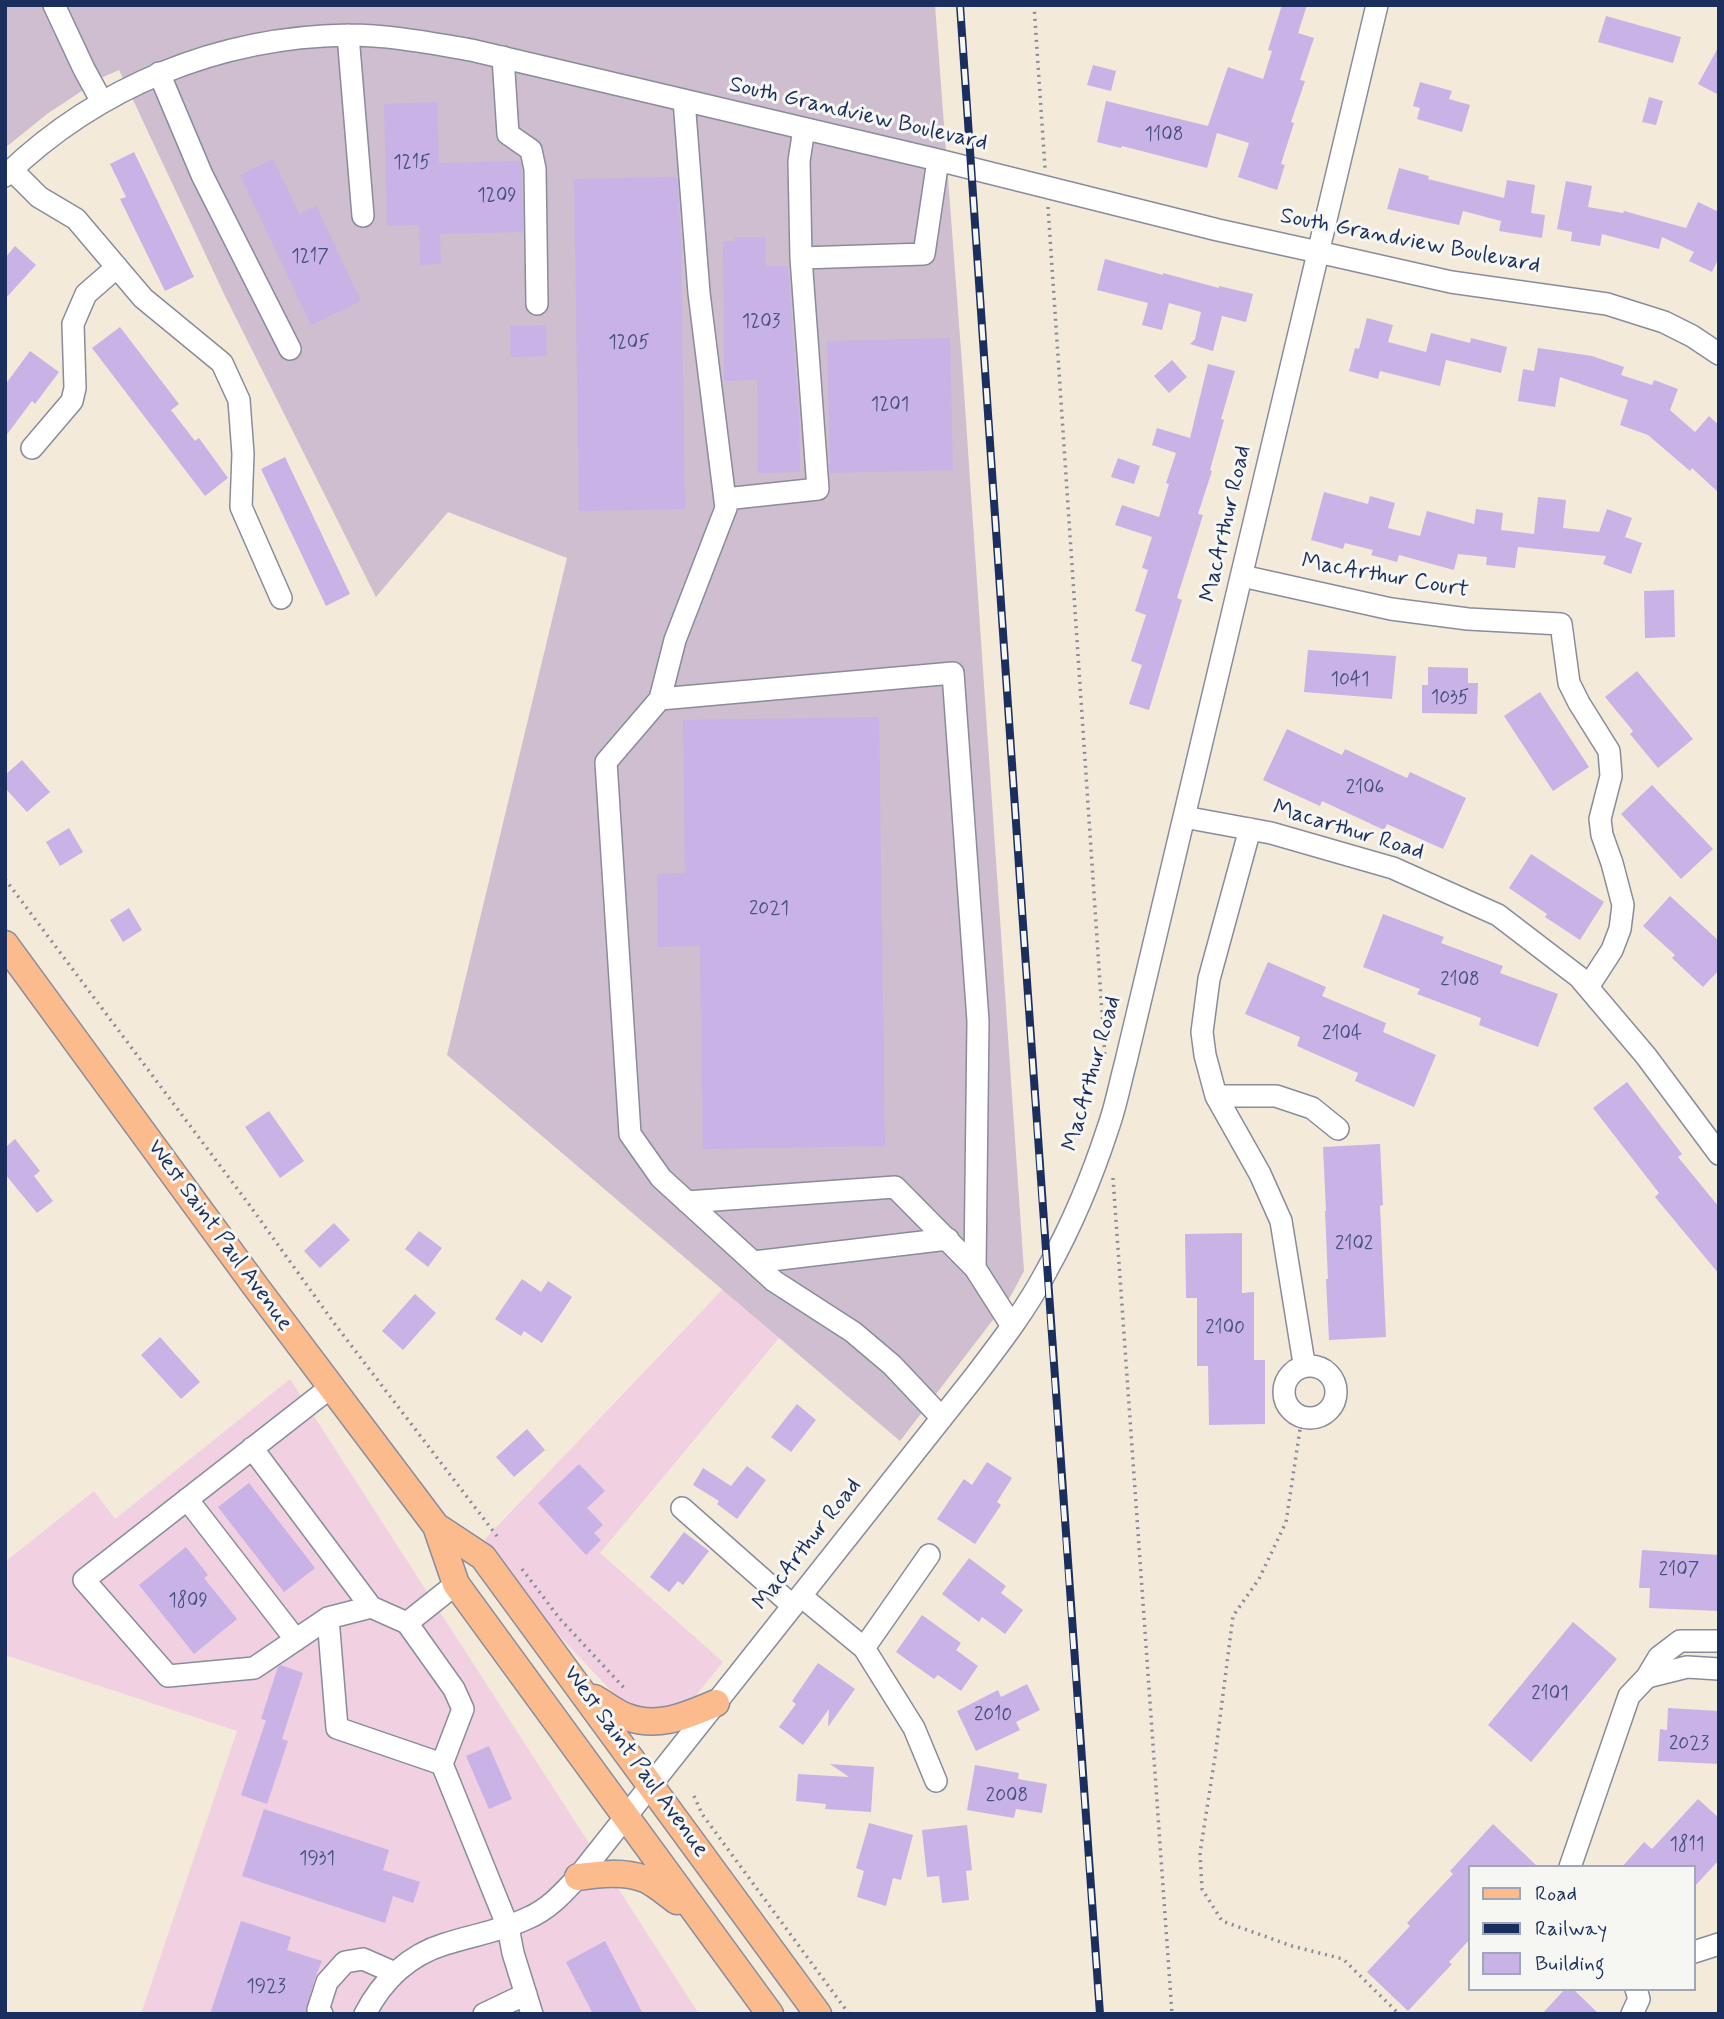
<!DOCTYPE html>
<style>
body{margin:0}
#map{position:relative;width:1724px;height:2019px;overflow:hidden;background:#f4eada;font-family:Mynerve,sans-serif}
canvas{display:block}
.frame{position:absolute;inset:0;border:7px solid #1b2f5e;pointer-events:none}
.legend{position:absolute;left:1468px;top:1865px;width:228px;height:126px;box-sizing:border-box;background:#f6f6f2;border:2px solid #9ea6b7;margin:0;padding:9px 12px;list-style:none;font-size:21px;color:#1b2f5e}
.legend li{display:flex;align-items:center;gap:14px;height:35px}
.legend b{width:35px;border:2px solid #9ea6b7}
</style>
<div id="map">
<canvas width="1724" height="2019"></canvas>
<div class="frame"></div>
<ul class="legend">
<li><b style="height:9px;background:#fbbb8d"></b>Road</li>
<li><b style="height:9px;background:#1b2f5e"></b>Railway</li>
<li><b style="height:19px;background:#c8b2e6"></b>Building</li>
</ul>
</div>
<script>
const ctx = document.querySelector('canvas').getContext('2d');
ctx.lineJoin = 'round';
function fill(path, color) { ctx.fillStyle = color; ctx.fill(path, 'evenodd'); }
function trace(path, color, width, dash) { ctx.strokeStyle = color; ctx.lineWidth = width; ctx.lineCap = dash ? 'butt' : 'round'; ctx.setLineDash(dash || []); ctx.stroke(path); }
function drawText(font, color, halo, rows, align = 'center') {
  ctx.font = font + ' Mynerve,sans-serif'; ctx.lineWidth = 6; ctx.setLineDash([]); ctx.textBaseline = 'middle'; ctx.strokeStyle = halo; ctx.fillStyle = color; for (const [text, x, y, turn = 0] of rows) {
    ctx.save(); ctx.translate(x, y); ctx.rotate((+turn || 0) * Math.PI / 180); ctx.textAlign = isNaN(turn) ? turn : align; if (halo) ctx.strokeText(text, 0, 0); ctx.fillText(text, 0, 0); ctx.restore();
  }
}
fill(new Path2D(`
 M723 1289 779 1338 600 1553 723 1662 694 1698 680 1707 666 1713 631 1708 617 1697 550 1626 485 1539Z
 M290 1379 699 2014H141L237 1731 5 1655V1562L94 1491 115 1519Z`), '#f1d0e2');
fill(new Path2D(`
 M5 5H935L963 377 1024 1271 1009 1299 900 1441 447 1055 567 558 448 512 376 597 225 296 119 70 103 77 47 114 5 148Z`), '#cebed0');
fill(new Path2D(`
 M1282 5H1307L1298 33 1314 38 1300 80 1305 81 1291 122 1294 123 1281 164 1285 165 1277 190 1238 177 1249 143 1217 133 1207 168 1122 146 1121 148 1097 142 1106 101 1208 126 1228 67 1263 79 1272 51 1268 50Z
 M1606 16 1681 37 1673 63 1598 42Z
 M1719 46V95L1698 84Z
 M1093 65 1116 71 1111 91 1087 85Z
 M1420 82 1452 91 1449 99 1470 105 1462 132 1417 119 1420 108 1413 106Z
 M1649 97 1663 101 1656 125 1642 122Z
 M437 102 439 163 520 161 522 170 523 232 440 234 441 264 420 265 419 225 387 226 384 104Z
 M134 152 194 277 165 291 120 199 126 197 110 164Z
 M273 159 299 214 316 206 361 301 311 325 240 175Z
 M1399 168 1429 176 1428 179 1504 198 1507 180 1535 185 1531 213 1545 215 1542 238 1499 231 1501 221 1463 211 1459 225 1387 209Z
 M677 177 681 233 685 509 579 511 574 179Z
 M1566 181 1592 186 1588 207 1623 213 1624 211 1686 228 1698 202 1719 212V257L1712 272 1689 261 1694 252 1662 237 1659 249 1602 234 1600 246 1571 241 1572 232 1557 229Z
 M735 237H765L766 266H788L799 414 800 472 758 473 757 380 724 381 723 241H735Z
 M15 246 36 265 5 299V258Z
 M1105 259 1163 275V273L1219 288V286L1253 294 1246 322 1222 316 1213 351 1190 344 1195 339 1201 312 1169 303 1162 330 1142 325 1148 303 1097 290Z
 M1367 318 1393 325 1388 342 1426 352 1431 333 1470 343 1471 338 1507 347 1501 373 1446 360 1440 386 1380 371 1378 379 1349 371 1355 348 1359 349Z
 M546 325 547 356 511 357 510 326Z
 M120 327 179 404 171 410 195 441 199 438 228 478 205 496 92 348Z
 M950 338 953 470 830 473 827 341Z
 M1538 348 1592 356 1624 367 1621 375 1652 385 1654 380 1678 389 1670 410 1695 432 1709 416 1719 425V493L1692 468 1690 471 1648 435 1620 425 1628 400 1560 377 1555 407 1518 401 1523 369 1534 371Z
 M30 351 59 372 35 404 32 401 5 437V385Z
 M1172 360 1187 377 1169 393 1154 376Z
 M1208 364 1235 371 1221 419 1224 420 1210 470 1212 471 1198 514 1203 515 1177 598 1182 600 1149 710 1129 704 1142 665 1131 661 1146 615 1135 611 1148 570 1142 568 1152 537 1115 525 1122 505 1159 517 1169 484 1166 483 1176 453 1152 445 1157 428 1190 438Z
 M285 457 350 594 326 606 261 469Z
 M1118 458 1140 466 1134 484 1111 477Z
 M1324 492 1368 504 1370 496 1395 503 1388 528 1420 536 1427 511 1474 524 1476 509 1503 513 1501 530 1534 534 1538 497 1566 500 1563 528 1599 532 1607 509 1632 518 1625 537 1642 543 1631 574 1603 564 1606 556 1518 547 1515 568 1486 565 1487 557 1458 554 1454 570 1399 555 1397 562 1371 555 1373 550 1345 543 1343 549 1311 540Z
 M1674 590 1675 637 1645 638 1644 591Z
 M1308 650 1396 656 1392 699 1304 692Z
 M1428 667 1468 668V683H1478L1477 714 1422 713V685H1428Z
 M1637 671 1693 739 1658 768 1630 734 1633 731 1605 697Z
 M1540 692 1589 767 1553 791 1504 716Z
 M879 717 885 1146 703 1149 700 946 658 947 657 874 685 873 683 720Z
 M1287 729 1342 755 1345 749 1407 778 1410 772 1466 798 1443 849 1387 824 1384 830 1322 801 1320 806 1263 780Z
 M22 760 50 792 27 812 5 788V775Z
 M1652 785 1713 849 1681 879 1621 814Z
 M69 828 83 852 60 866 46 842Z
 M1531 854 1604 902 1580 940 1545 917 1547 914 1509 888Z
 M1670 896 1719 941V970L1703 987 1672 958 1675 955 1643 926Z
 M129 908 142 930 123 942 110 920Z
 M1383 914 1444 937 1441 943 1503 966 1500 973 1558 994 1538 1047 1479 1025 1481 1018 1417 994 1420 989 1363 967Z
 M1268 962 1326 987 1322 996 1386 1023 1383 1032 1436 1055 1414 1107 1355 1081 1358 1073 1297 1046 1300 1037 1245 1014Z
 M1627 1082 1682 1154 1678 1157 1719 1207V1274L1655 1197 1659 1193 1593 1108Z
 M269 1111 304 1161 280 1178 245 1127Z
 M15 1139 40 1171 34 1176 53 1201 37 1213 5 1174V1148Z
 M1380 1144 1383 1205 1380 1206 1386 1337 1329 1340 1326 1279H1328L1325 1211H1326L1323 1147Z
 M334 1223 350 1240 320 1268 304 1251Z
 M419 1231 442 1248 428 1267 405 1249Z
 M1242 1233V1293L1254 1292V1360H1265V1424L1209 1425 1208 1366H1197V1298H1186L1185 1234Z
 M522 1279 541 1292 548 1281 572 1297 542 1343 524 1331 521 1336 495 1319Z
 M415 1294 436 1313 403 1350 382 1331Z
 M160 1337 200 1382 181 1399 141 1355Z
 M797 1404 816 1420 791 1452 771 1437Z
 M527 1429 545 1450 514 1477 496 1457Z
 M987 1462 1012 1478 997 1502 1001 1505 975 1544 937 1519 964 1479 972 1485Z
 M579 1464 605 1491 587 1508 603 1525 594 1533 601 1540 586 1555 538 1503Z
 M747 1466 766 1480 737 1519 717 1504 719 1501 693 1485 703 1468 731 1486Z
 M249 1483 315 1568 284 1592 218 1507Z
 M684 1532 709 1551 683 1585 678 1581 669 1592 650 1577Z
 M186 1547 208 1575 204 1578 237 1619 194 1654 139 1585Z
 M1642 1550 1719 1555V1611L1649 1608 1650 1588H1639Z
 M969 1558 1006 1586 1001 1593 1023 1610 1005 1634 982 1617 979 1622 942 1594Z
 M922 1615 961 1643 956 1650 978 1666 961 1691 938 1675 934 1679 896 1652Z
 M1573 1622 1617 1659 1531 1762 1488 1725Z
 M818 1663 855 1689 828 1727 829 1709 803 1745 779 1727 796 1704 792 1701Z
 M281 1665 303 1673 282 1739 288 1741 267 1804 241 1795 266 1720 261 1719 278 1667Z
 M1027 1684 1040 1710 1016 1722 1020 1730 976 1751 957 1711 998 1690 1001 1697Z
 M1668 1708 1719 1711V1764L1658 1761 1660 1729 1667 1730Z
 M489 1746 512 1799 489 1809 466 1756Z
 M830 1764 874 1767 871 1812 825 1809 826 1804 796 1801 798 1774 849 1777Z
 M975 1765 1019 1773 1018 1779 1047 1784 1042 1813 1016 1809 1014 1818 967 1810Z
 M1698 1799 1719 1818V1860L1694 1887V1867H1622L1644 1842 1652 1849Z
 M264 1809 389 1850 383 1870 420 1882 413 1903 393 1896 385 1923 242 1876Z
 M869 1823 913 1835 901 1880 893 1878 886 1906 857 1897 864 1871 856 1868Z
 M1493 1824 1538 1867H1470V1939L1449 1962 1452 1964 1408 2011 1367 1972 1410 1926 1407 1923 1453 1874 1450 1871Z
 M967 1825 972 1870 966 1871 969 1900 942 1903 939 1876 927 1877 922 1830Z
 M241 1921 291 1937 287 1950 322 1961 315 1978 305 2014H210Z
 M605 1941 643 2014H593L566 1962Z
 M1565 1989H1573L1599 2014H1542Z`), '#c8b2e6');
const minor = new Path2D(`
 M54 5 84 69 102 102
 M348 35 363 216
 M503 57 508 134 531 150 535 169 537 304
 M159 73 202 175 290 349
 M804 129 799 161 801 258 924 254 938 160
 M12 170 39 197 76 219 143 298 222 363 239 400 243 454 241 507 281 598
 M5 176C98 86 219 37 348 35 390 35 430 43 471 50L938 160 1218 230 1318 252 1451 282 1607 304 1664 322 1692 336 1719 354
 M32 448 72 401 75 388 73 324 86 294 117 267
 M725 499 818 489 801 258
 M1242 576 1391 609 1468 619 1561 624 1569 683 1579 703 1609 751 1611 776 1600 819 1602 835 1612 863 1623 905 1620 929 1612 950 1588 987
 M660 699 675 640 726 508 699 293 684 100
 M1184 817 1271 833 1393 868 1498 915 1579 977 1646 1056 1719 1154
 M1250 829 1209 979 1202 1032 1205 1055 1216 1096 1260 1174 1281 1221 1303 1357 1307 1366
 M1216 1096H1276L1312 1108 1338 1129
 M687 1202 895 1187 975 1268
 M754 1262 948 1239
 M1284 1392a26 26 0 1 1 52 0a26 26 0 1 1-52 0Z
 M331 1387 84 1580 168 1676 254 1668 328 1618 371 1607 407 1623 456 1584
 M942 1418 892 1365 853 1332 774 1281 661 1178 630 1134 606 762 660 699 953 673 978 1021 975 1268 1012 1326
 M252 1448 371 1607
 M187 1499 296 1640
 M682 1508 793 1606
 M801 1596 864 1648 914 1728 936 1781
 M328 1618 337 1728 442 1764 508 1927 513 1953 532 2014
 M407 1623 454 1689 463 1709 442 1764
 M864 1648 929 1555
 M1647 1677 1687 1667 1719 1669
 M1570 1867 1629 1696 1647 1677 1659 1657 1680 1641H1719
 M1694 1952 1719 1944
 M322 2014 318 2010 327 1982 345 1962 363 1959 395 1973
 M365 2014C382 1981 409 1955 445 1944 473 1935 501 1931 528 1918 549 1909 563 1893 578 1877L975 1376C1001 1342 1027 1308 1047 1270 1072 1225 1092 1177 1108 1128 1116 1106 1120 1083 1126 1061L1377 5
 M484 2014 526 1994
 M1632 2014 1639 1999 1636 1989`);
const major = new Path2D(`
 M5 944 256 1287 436 1526 456 1584 770 2014
 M436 1526 483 1557 818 2014
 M594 1698C605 1704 616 1713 627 1717 659 1729 687 1715 716 1703
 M578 1877C600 1874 623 1871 645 1879 656 1884 667 1894 677 1901`);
trace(minor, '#888c9c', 24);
trace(major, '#888c9c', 29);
trace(new Path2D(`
 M1034 5 1045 168
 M1048 207 1105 1058
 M5 879 248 1203 334 1323 500 1540
 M1113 1178 1172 2014
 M1302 1416 1286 1522 1259 1579 1233 1616 1215 1757 1200 1853 1202 1889 1222 1921 1292 1946 1343 1959 1399 2014
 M522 1569 560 1619 626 1690
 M694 1796 702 1814 849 2014`), '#888c9c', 3.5, [2, 5]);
trace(minor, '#fff', 21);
trace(major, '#fbbb8d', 26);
const rail = new Path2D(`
 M960 5C1006 675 1051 1344 1100 2014`);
trace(rail, '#1b2f5e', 8);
trace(rail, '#f6f6f2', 5, [16]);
drawText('19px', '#465080', null, [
 ["1108",1164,136],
 ["1215",412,164],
 ["1209",497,197],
 ["1217",310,258],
 ["1203",761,323],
 ["1205",629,344],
 ["1201",890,406],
 ["1041",1350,681],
 ["1035",1450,699],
 ["2106",1365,789],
 ["2021",769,910],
 ["2108",1460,981],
 ["2104",1342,1035],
 ["2102",1354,1245],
 ["2100",1225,1329],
 ["2107",1679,1571],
 ["1809",188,1602],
 ["2101",1550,1695],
 ["2010",993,1716],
 ["2023",1689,1745],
 ["2008",1007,1797],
 ["1811",1687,1846],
 ["1931",317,1860],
 ["1923",266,1988]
]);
drawText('23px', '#1b2f5e', '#f6f6f2', [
 ["South Grandview Boulevard",858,115,13],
 ["South Grandview Boulevard",1410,242,11],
 ["MacArthur Road",1227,524,-77],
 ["MacArthur Court",1385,577,10],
 ["Macarthur Road",1348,831,17],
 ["MacArthur Road",1093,1074,-74],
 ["West Saint Paul Avenue",219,1236,54],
 ["MacArthur Road",808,1545,-52],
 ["West Saint Paul Avenue",635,1762,54]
]);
</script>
